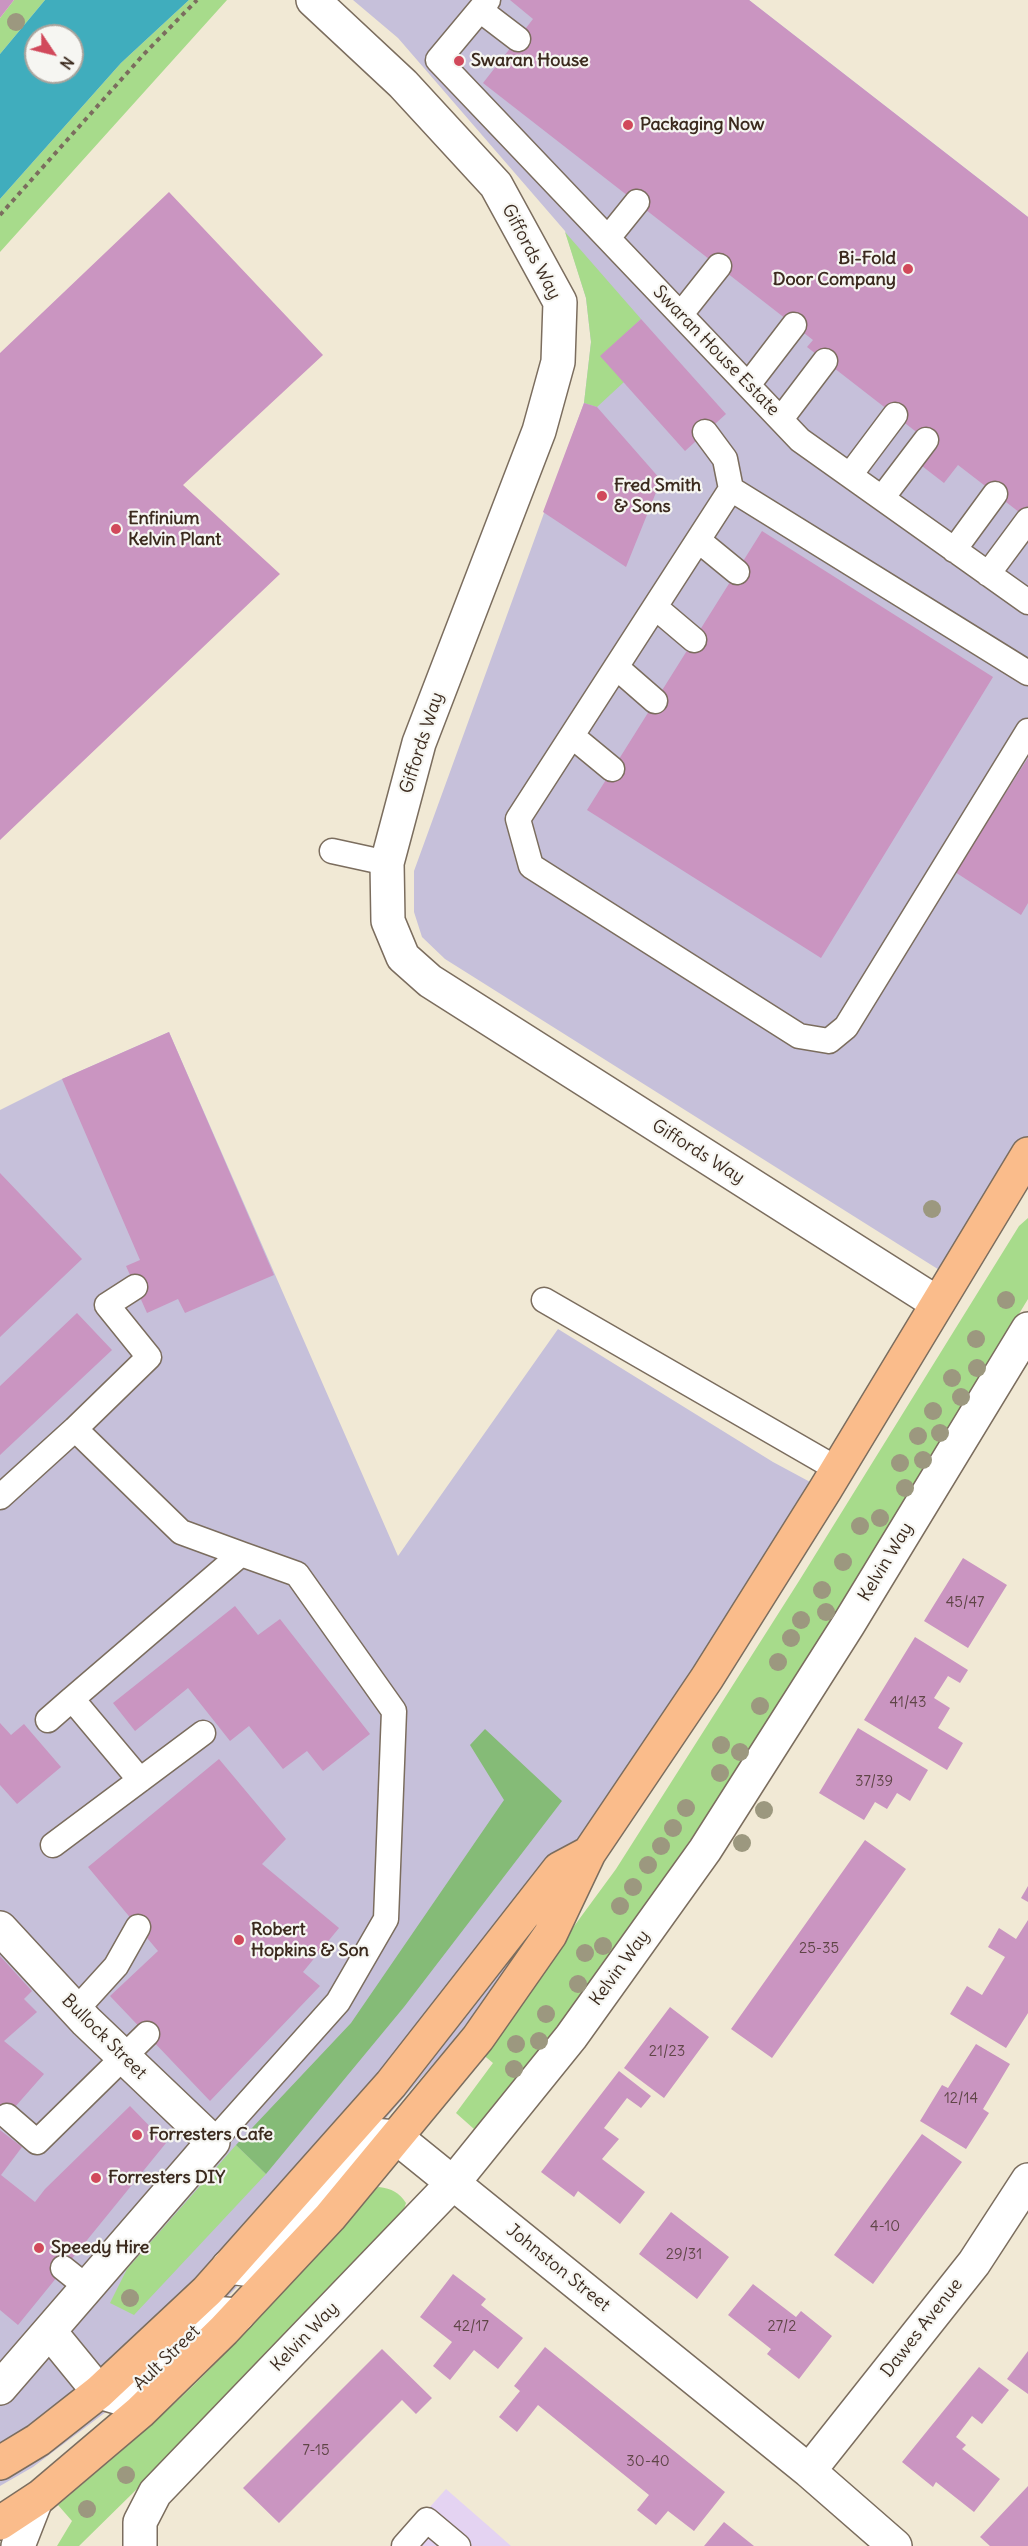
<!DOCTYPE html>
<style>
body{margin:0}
#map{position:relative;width:1028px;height:2546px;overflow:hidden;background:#f1e9d5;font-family:Delius,sans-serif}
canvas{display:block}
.north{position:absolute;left:24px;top:24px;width:60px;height:60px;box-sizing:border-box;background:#f6f6f2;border:2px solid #aba49d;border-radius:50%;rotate:125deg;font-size:16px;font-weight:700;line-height:24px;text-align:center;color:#3b2a1e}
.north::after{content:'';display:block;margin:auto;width:21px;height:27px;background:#d1495b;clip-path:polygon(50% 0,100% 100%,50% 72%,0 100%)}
</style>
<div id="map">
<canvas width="1028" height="2546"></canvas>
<div class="north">N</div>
</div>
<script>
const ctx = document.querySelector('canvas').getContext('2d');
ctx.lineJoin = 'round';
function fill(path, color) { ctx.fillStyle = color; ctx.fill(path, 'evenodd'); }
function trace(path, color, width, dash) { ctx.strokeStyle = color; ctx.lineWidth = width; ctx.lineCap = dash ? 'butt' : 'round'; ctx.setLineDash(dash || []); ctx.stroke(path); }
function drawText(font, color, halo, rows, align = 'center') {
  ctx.font = font + ' Delius,sans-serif'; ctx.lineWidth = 4.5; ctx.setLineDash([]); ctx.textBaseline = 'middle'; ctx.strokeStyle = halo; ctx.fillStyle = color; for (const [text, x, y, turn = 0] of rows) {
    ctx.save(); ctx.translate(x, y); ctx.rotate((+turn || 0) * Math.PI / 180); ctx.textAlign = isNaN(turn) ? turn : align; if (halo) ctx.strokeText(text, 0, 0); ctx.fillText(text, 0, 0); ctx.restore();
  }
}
fill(new Path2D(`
 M446 2489 493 2530 511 2546H395Z`), '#e4d3f2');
fill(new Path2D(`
 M353 0H749L1028 217V1155L952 1278 445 959 422 937 414 912V871L584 403 591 342 586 298 565 231 398 38Z
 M169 1032 398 1556 558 1329 773 1462 825 1490 589 1853 474 2014 442 2054 253 2270 212 2313 123 2399 33 2467 0 2486V1110L62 1079Z`), '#c6c0da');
fill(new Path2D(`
 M14 0H45L0 54V18Z
 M189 0H227L0 252V199L121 63Z
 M565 232 641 319 601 356 624 382 597 407 584 403 591 342 586 298Z
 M1028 1218V1299L982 1375 734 1776 619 1944 519 2077 474 2129 456 2113 493 2063 481 2053 616 1869 799 1581 1019 1226Z
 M236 2145 266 2174 134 2315 110 2303 127 2269Z
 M379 2187C392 2189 399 2192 406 2203L403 2212 195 2432 79 2546H57L72 2521 58 2505C105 2465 152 2426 196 2383 257 2323 311 2255 367 2191Z`), '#a7db8b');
fill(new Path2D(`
 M485 1729 562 1801 404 2007 266 2174 236 2145 351 2023 504 1800 470 1745Z`), '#85bb77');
fill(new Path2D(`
 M45 0H189L121 63 0 199V54ZM36 36H72V72H36Z`), '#40adbd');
fill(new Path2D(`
 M0 0H14L0 18Z
 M510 0H749L1028 217V519L958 465 944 483 922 466 937 448 807 347 813 340 483 83 533 19Z
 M169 192 323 355 183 485 280 574 0 840V353Z
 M641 319 726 414 685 451 600 356Z
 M584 403 597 407 661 480 626 567 543 512Z
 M762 531 993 677 821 958 587 810Z
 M1028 758V903L1021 915 955 872Z
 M169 1032 274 1275 185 1313 178 1299 147 1313 126 1266 140 1260 62 1079Z
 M0 1173 82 1259 0 1337Z
 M77 1313 112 1350 0 1455V1386Z
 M963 1558 1007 1585 968 1648 924 1621Z
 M235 1606 258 1635 280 1619 370 1734 323 1771 307 1751 283 1769 249 1726 230 1741 188 1688 135 1731 113 1703Z
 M915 1637 968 1670 960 1683 948 1676 934 1698 950 1708 938 1728 963 1743 947 1770 864 1720Z
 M0 1723 11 1735 24 1724 61 1767 17 1804 0 1785Z
 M858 1728 928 1770 910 1801 897 1793 887 1809 875 1802 864 1820 819 1793Z
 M219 1759 286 1839 262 1864 339 1928 303 1972 320 1986 210 2101 110 1996 158 1951 88 1867Z
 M865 1840 906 1869 772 2058 731 2029Z
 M1028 1886V1902L1021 1898Z
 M1028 1920V2013L1006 2048 950 2014 967 1986 982 1995 1005 1957 988 1947 999 1928 1016 1939Z
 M0 1956 32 1991 24 1999 37 2012 4 2041 44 2074 0 2124Z
 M670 2007 709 2037 664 2098 624 2068Z
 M976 2044 1010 2064 983 2109 989 2113 966 2149 920 2121 942 2085 948 2088Z
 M619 2071 651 2096 641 2108 627 2098 604 2128 619 2139 602 2159 645 2192 620 2224 578 2191 574 2197 541 2172Z
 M130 2106 166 2143 18 2325 0 2310V2130L22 2147 1 2175 35 2202 45 2189Z
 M922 2134 962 2162 873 2284 834 2255Z
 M671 2212 729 2257 697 2299 639 2254Z
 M453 2274 486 2299 481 2305 523 2338 498 2369 474 2350 450 2380 433 2366 452 2342 420 2317Z
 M753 2284 796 2317 801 2311 832 2336 799 2379 767 2354 771 2349 728 2315Z
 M545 2347 725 2492 694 2531 668 2511 656 2525 637 2510 649 2495 538 2405 517 2432 499 2417 520 2391 514 2386Z
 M382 2349 432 2398 416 2414 402 2400 279 2523 243 2488Z
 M1028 2351V2394L1007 2379Z
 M979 2367 1009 2390 982 2424 972 2416 956 2437 966 2445 962 2449 1000 2479 974 2512 936 2482 933 2487 902 2462Z
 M1028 2486V2546H990L980 2537Z
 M724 2522 754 2546H704Z`), '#ca95c1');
const service = new Path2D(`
 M488 0 438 60 800 440 1028 602
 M480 10 518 39
 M608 238 637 202
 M681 314 719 266
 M748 385 794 325
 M781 419 825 361
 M705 432 725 459 731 489
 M850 475 895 415
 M882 498 926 440
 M698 540 737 572
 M954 550 995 494
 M988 574 1028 520
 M655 607 694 640
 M616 667 655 701
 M1028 673 731 489 518 819 531 866 799 1036 829 1041 846 1027 1028 731
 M572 736 612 769
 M332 851 387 863
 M544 1300 837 1469
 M75 1429 181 1532 241 1554
 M0 1497 75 1429 149 1357 107 1305 135 1287
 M72 1699 241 1554 297 1574 394 1711 386 1919 338 2002 213 2142
 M48 1720 72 1699 140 1780 53 1845
 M140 1780 203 1733
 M76 2010 116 1966 138 1927
 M7 2116 37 2142 147 2034
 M63 2268 88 2288
 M404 2546 427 2520 458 2546`);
const minor = new Path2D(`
 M313 0 403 84 496 185 560 302 558 362 539 431 419 743 387 863 388 921 403 957 430 981 937 1303
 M0 1928 86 2021 213 2142 0 2388
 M228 2267 253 2270 372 2135 396 2137 809 2471 895 2546
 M50 2332 99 2392 123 2399 142 2384 212 2313 238 2315
 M809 2471 974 2263 1028 2180
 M140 2546V2522L155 2493 453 2183 571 2037 705 1850 848 1625 1028 1329`);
const tertiary = new Path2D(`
 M18 2546 36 2500`);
const primary = new Path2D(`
 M0 2463 38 2440 99 2392 207 2291 391 2084 559 1869 589 1853
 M0 2523 41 2496 140 2412 224 2330 330 2217 478 2038 550 1935 589 1853 707 1678 825 1490 1028 1154`);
trace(service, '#7b6d5e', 27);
trace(minor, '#7b6d5e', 36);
trace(tertiary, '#7b6d5e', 36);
trace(primary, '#7b6d5e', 36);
trace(new Path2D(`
 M0 215 145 53 197 0`), '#7b6d5e', 4, [4.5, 4.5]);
trace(service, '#fff', 24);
trace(minor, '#fff', 33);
trace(tertiary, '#fff', 33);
trace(primary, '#fabc8b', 33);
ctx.fillStyle = '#9c987f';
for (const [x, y] of [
 [16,22],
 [932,1209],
 [1006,1300],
 [976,1339],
 [977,1368],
 [952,1378],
 [961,1397],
 [933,1411],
 [940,1433],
 [918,1436],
 [923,1460],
 [900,1463],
 [905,1488],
 [880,1518],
 [860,1526],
 [843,1562],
 [822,1590],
 [826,1612],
 [801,1620],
 [791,1638],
 [778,1662],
 [760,1706],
 [721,1745],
 [740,1752],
 [720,1773],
 [686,1808],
 [764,1810],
 [673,1828],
 [742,1843],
 [661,1846],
 [648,1865],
 [633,1887],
 [620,1906],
 [603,1946],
 [585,1953],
 [578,1984],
 [546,2014],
 [539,2041],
 [516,2044],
 [514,2069],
 [130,2298],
 [126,2475],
 [87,2509]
]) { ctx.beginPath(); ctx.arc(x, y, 9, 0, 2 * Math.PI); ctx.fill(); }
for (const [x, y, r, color] of [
 [459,61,6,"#d1495b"],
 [628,125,6,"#d1495b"],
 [908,269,6,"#d1495b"],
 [602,496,6,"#d1495b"],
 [116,529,6,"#d1495b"],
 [239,1940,6,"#d1495b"],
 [137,2135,6,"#d1495b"],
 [96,2178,6,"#d1495b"],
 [39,2248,6,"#d1495b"]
]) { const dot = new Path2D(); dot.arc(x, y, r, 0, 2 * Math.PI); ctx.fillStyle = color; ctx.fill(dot); trace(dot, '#f6f6f2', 2); }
drawText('15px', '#5f4547', null, [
 ["45/47",965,1603],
 ["41/43",908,1703],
 ["37/39",874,1782],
 ["25-35",819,1949],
 ["21/23",667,2052],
 ["12/14",961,2099],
 ["4-10",885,2227],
 ["29/31",684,2255],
 ["42/17",471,2327],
 ["27/2",782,2327],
 ["7-15",316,2451],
 ["30-40",648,2462]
]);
drawText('bold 18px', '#3b2a1e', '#f6f6f2', [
 ["Swaran House",471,61],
 ["Packaging Now",640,125],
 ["Bi-Fold",896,259,"right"],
 ["Door Company",896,280,"right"],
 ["Fred Smith",614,486],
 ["& Sons",614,507],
 ["Enfinium",128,519],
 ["Kelvin Plant",128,540],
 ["Robert",251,1930],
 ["Hopkins & Son",251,1951],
 ["Forresters Cafe",149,2135],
 ["Forresters DIY",108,2178],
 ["Speedy Hire",51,2248]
], 'left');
drawText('18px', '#3b2a1e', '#f6f6f2', [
 ["Giffords Way",531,252,62],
 ["Swaran House Estate",716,351,46],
 ["Giffords Way",422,743,-72],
 ["Giffords Way",698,1152,32],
 ["Kelvin Way",886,1562,-59],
 ["Kelvin Way",620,1968,-54],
 ["Bullock Street",104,2037,45],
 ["Johnston Street",558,2268,39],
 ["Dawes Avenue",922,2328,-52],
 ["Kelvin Way",305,2337,-46],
 ["Ault Street",167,2358,-44]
]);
</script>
